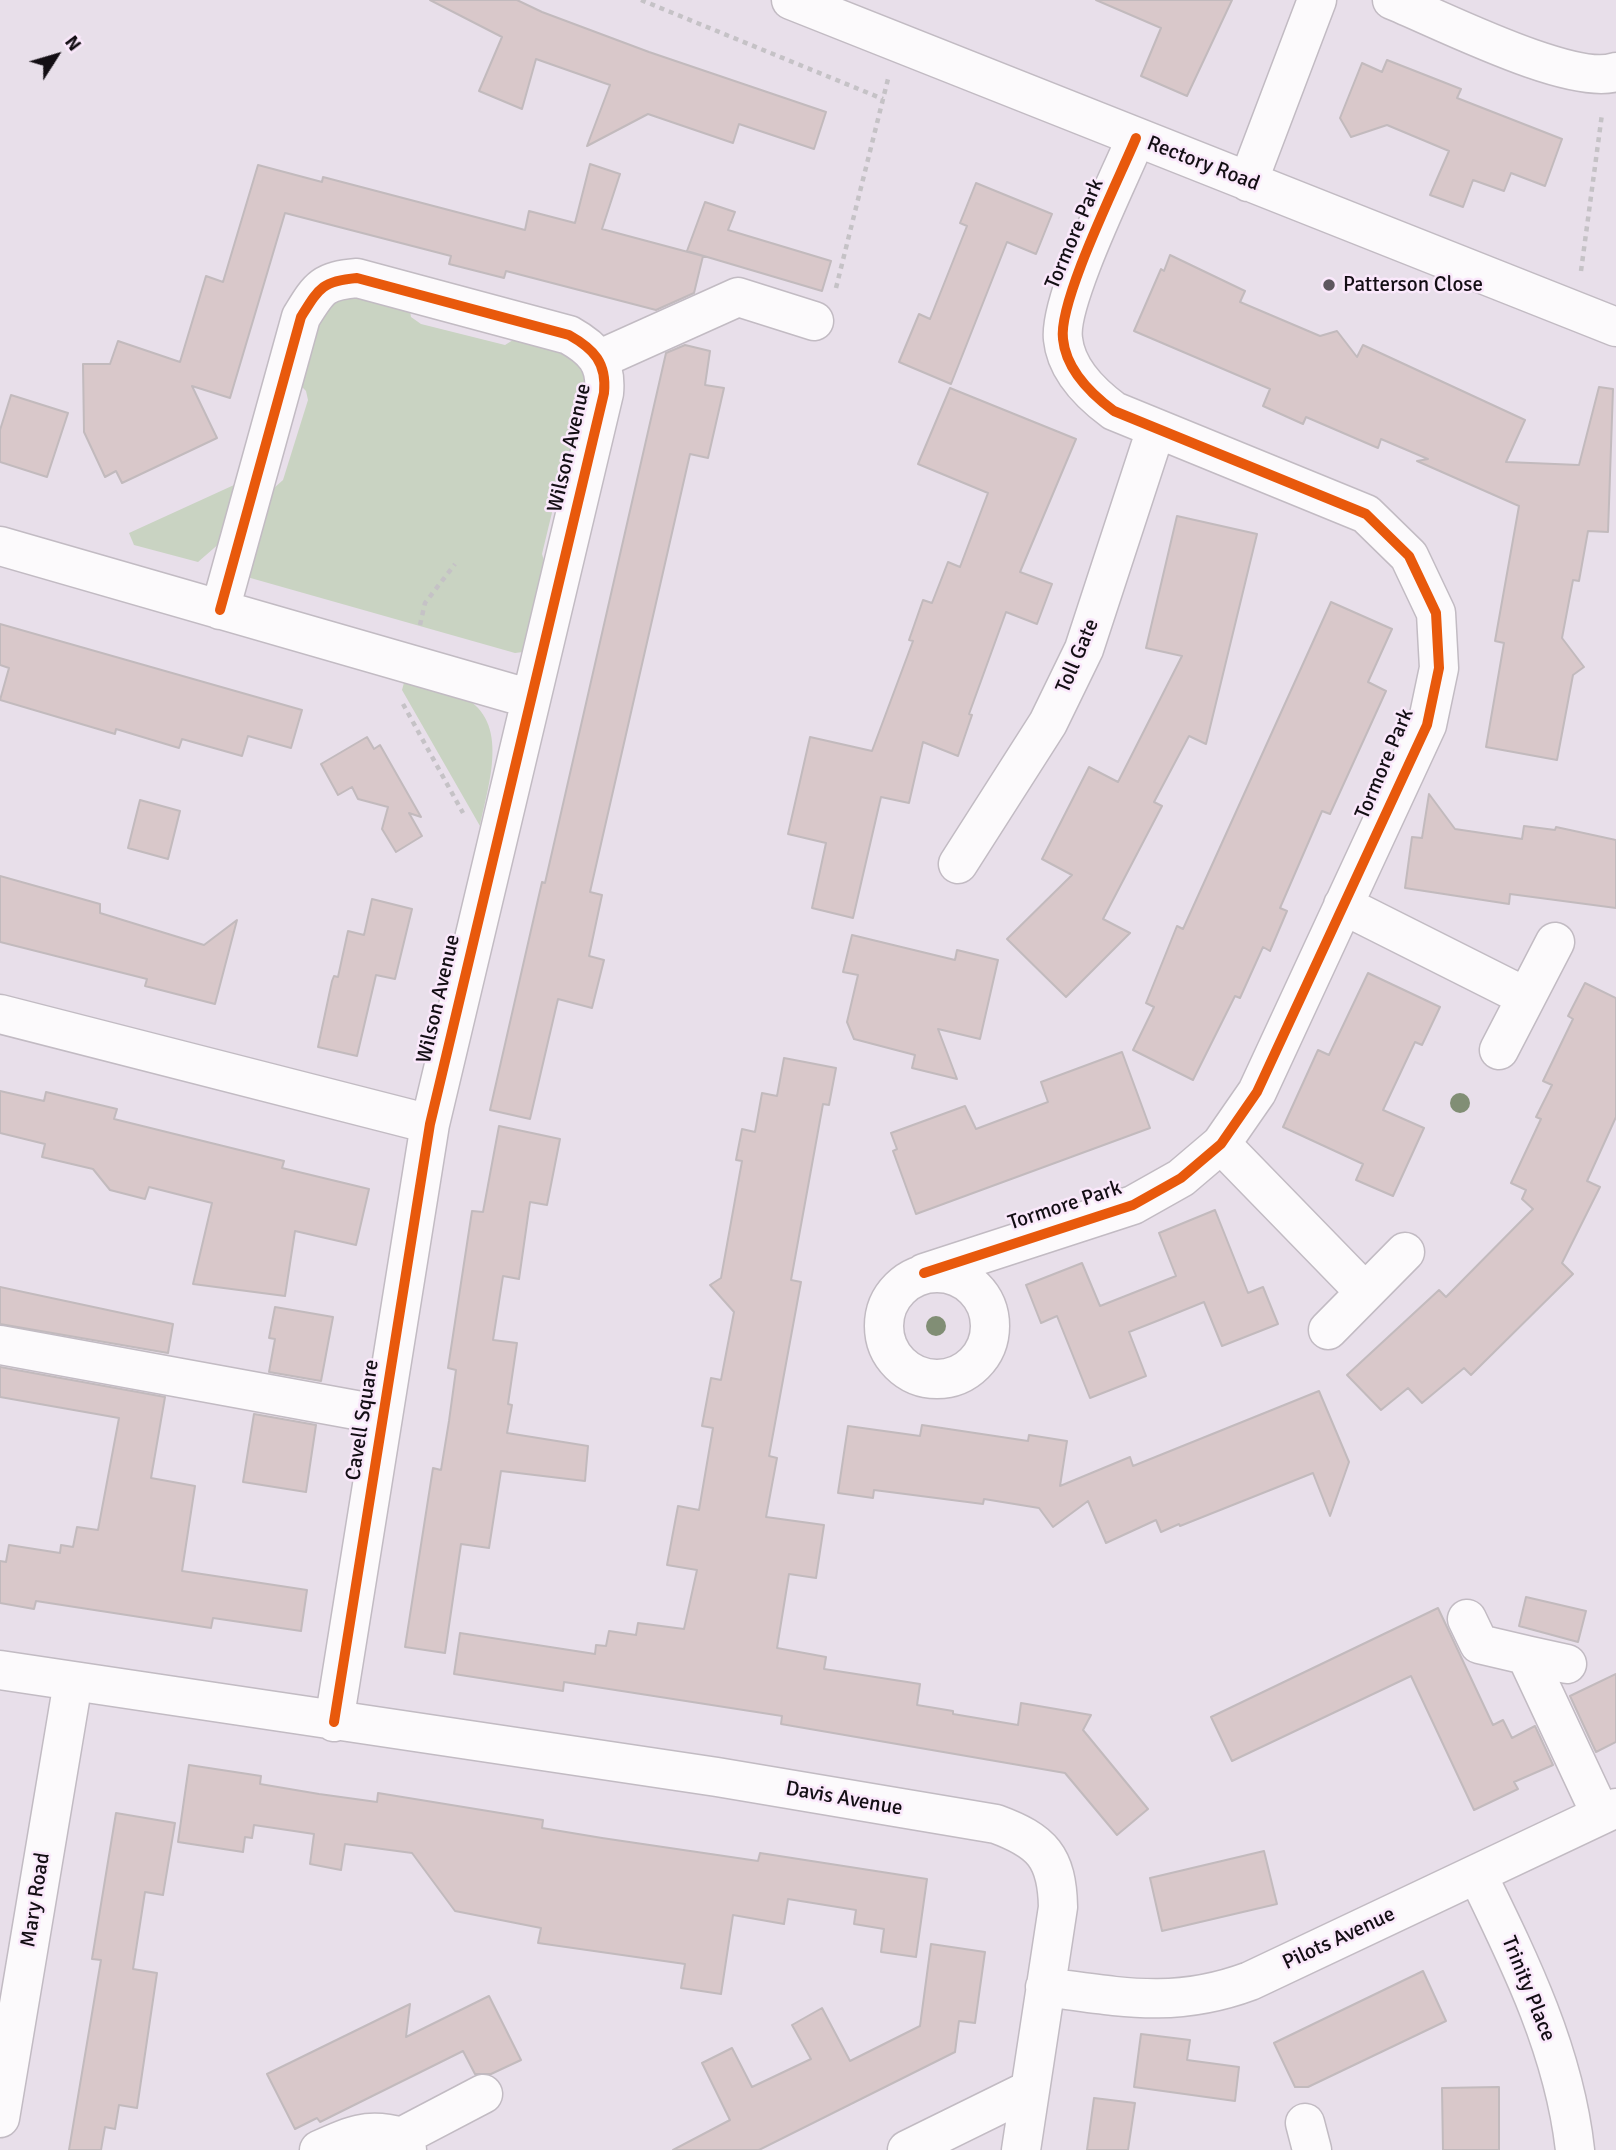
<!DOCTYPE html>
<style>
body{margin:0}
#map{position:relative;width:1616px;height:2150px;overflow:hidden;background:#e8dfea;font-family:Signika,sans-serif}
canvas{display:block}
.north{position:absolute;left:21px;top:21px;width:70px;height:70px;-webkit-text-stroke:5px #fae8fb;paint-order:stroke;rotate:53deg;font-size:19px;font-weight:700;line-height:28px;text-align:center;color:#130e14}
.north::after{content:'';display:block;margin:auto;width:24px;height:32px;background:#130e14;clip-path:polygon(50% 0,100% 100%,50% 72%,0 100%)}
</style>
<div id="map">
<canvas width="1616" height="2150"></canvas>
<div class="north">N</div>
</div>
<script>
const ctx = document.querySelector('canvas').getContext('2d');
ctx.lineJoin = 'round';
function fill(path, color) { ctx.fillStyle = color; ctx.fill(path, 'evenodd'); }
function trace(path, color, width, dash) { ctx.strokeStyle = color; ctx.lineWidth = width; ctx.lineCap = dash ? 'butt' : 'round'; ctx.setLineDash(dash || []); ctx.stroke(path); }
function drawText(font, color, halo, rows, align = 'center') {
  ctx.font = font + ' Signika,sans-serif'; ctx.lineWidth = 5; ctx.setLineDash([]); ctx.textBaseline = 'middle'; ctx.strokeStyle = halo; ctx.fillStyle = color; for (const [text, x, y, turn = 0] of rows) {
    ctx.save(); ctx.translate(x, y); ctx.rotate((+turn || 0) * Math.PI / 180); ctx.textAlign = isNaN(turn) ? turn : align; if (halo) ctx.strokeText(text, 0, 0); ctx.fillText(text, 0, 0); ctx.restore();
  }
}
fill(new Path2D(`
 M344 291 409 304 411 317 421 324 505 345 526 332 592 364 571 458 563 467 542 554 545 564 523 652 515 653 247 577 265 490 274 488 283 480 308 400 306 391 298 383 323 305Z
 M234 485 221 542 198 562 134 545 129 533Z
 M405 679C424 684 446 688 463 697 511 721 488 786 480 826L402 690Z`), '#c9d3c2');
const building = new Path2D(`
 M430 0H517L542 12 649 52 826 112 814 149 739 124 733 143 648 114 587 146 610 85 536 59 522 109 479 91 502 37Z
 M1096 0H1232L1187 96 1141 76 1161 28Z
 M1387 60 1461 89 1457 98 1562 139 1545 186 1511 173 1504 191 1473 180 1463 207 1430 195 1449 151 1387 125 1351 137 1340 118 1362 63 1382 72Z
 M590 164 620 174 602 229 703 256 694 293 656 310 506 271 504 278 449 264 451 256 285 213 230 398 192 386 217 438 122 483 116 471 105 477 84 432 83 364H110L118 341 180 362 206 276 223 282 258 165 322 182 323 177 525 230 529 211 575 223Z
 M976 183 1052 214 1036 254 1007 242 951 384 899 362 919 314 930 319 967 226 960 223Z
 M705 202 735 212 728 230 831 261 822 291 687 251Z
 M1170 255 1245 291 1240 302 1320 336 1337 331 1357 357 1363 345 1525 420 1506 462 1579 465 1599 387 1613 389 1608 532 1588 531 1579 581 1573 580 1562 638 1584 667 1573 675 1557 760 1486 747 1504 643 1495 641 1519 506 1417 461 1428 459 1381 439 1378 448 1306 417 1303 424 1263 406 1270 389 1134 331 1161 269 1164 271Z
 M685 345 710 351 705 385 724 388 708 458 690 454 590 892 602 895 589 956 604 960 592 1008 558 999 530 1119 490 1110 542 882 545 883 666 353Z
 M950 388 1076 439 1020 572 1052 584 1037 624 1006 612 969 714 972 715 958 756 923 742 909 803 881 797 853 918 812 908 826 843 788 834 810 737 872 751 913 641 909 640 923 600 932 603 948 562 960 567 988 493 918 464Z
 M11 395 68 413 47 477 0 462V430Z
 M1177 516 1257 534 1206 744 1189 736 1154 802 1162 806 1103 919 1130 933 1066 997 1007 939 1072 875 1042 859 1089 767 1118 782 1182 656 1146 648Z
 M1331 602 1392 629 1368 682 1386 691 1330 814 1322 811 1280 908 1287 911 1270 951 1263 947 1240 998 1235 996 1193 1080 1133 1050 1154 1007 1146 1003 1177 926 1183 929Z
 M0 624 302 710 291 748 248 736 242 756 182 739 179 748 116 729 115 734 0 700 9 668 0 665Z
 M367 737 374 749 380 745 421 817 409 813 422 836 396 852 382 829 388 807 358 799 352 787 338 795 321 764Z
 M1429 794 1455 829 1522 839 1524 826 1555 830 1556 827 1616 840V908L1510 894 1509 904 1405 888 1412 837 1422 838Z
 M140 800 180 811 168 859 128 848Z
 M0 876 100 904V913L204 945 237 920 215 1004 145 986 147 979 0 942Z
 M372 899 412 909 395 979 376 975 357 1056 318 1047 332 981 334 976 338 977 348 931 364 935Z
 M852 935 955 960 957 950 998 960 980 1039 938 1029 957 1079 912 1068 915 1055 854 1039 847 1022 858 975 843 972Z
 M1368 973 1440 1007 1422 1045 1415 1042 1383 1110 1424 1128 1393 1196 1356 1180 1363 1164 1283 1127 1318 1050 1329 1055Z
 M1585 983 1616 998V1117L1587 1181 1600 1187 1562 1263 1573 1274 1471 1375 1464 1368 1422 1403 1408 1388 1381 1410 1347 1375 1439 1290 1446 1297 1533 1209 1522 1199 1526 1190 1511 1183 1541 1119 1536 1117 1552 1085 1543 1081 1573 1019 1568 1016Z
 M1122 1052 1150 1128 916 1214 893 1151 897 1149 891 1133 965 1106 976 1129 1048 1102 1041 1082Z
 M784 1058 836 1068 829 1105 823 1104 791 1280 801 1282 769 1456 777 1458 766 1517 824 1525 816 1578 789 1574 777 1648 826 1657 824 1669 920 1684 917 1705 953 1711V1714L1018 1725 1021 1703 1091 1715 1083 1730 1148 1809 1117 1835 1065 1773 781 1724 782 1716 564 1682 563 1691 454 1674 460 1633 595 1654 596 1645 606 1646 609 1631 636 1635 638 1623 684 1629 697 1570 667 1565 678 1506 699 1510 713 1428 702 1426 711 1378 721 1380 734 1312 710 1285 721 1278 742 1161 736 1160 742 1129 755 1132 762 1093 777 1096Z
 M0 1091 44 1101 46 1092 117 1109 114 1119 284 1161 282 1168 369 1189 356 1245 295 1231 285 1296 193 1284 212 1203 149 1187 145 1199 110 1190 93 1169 42 1157 45 1144 0 1133Z
 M499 1126 560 1139 547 1205 530 1202 519 1279 503 1276 493 1340 517 1343 508 1404 512 1405 507 1433 588 1446 585 1481 501 1471 489 1548 461 1544 445 1653 405 1647 433 1468 441 1470 449 1421 456 1370 448 1368 472 1211 483 1212Z
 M1215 1210 1248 1293 1263 1287 1278 1324 1222 1346 1204 1302 1157 1321 1129 1332 1146 1376 1090 1398 1057 1316 1041 1323 1026 1285 1082 1263 1100 1306 1176 1276 1159 1233Z
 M0 1287 173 1324 168 1353 0 1324Z
 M275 1307 333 1317 321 1381 269 1372 275 1339 269 1338Z
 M0 1367 165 1397 151 1478 195 1486 182 1571 307 1590 301 1631 213 1618 211 1628 36 1601 34 1609 0 1603V1561L6 1562 9 1545 60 1553 61 1545 73 1547 77 1527 98 1530 119 1418 0 1397Z
 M1319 1391 1349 1462 1330 1516 1313 1473 1180 1526 1179 1524 1161 1532 1156 1520 1106 1543 1088 1501 1053 1527 1039 1508 984 1499 983 1504 874 1490 873 1498 838 1493 848 1426 920 1436 922 1425 1028 1441 1029 1435 1067 1441 1060 1486 1130 1457 1133 1466Z
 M254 1414 316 1425 306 1492 243 1482Z
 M1526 1597 1586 1611 1578 1642 1519 1626Z
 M1438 1608 1493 1725 1503 1720 1512 1738 1535 1726 1553 1765 1514 1782 1518 1789 1474 1810 1411 1676 1232 1761 1211 1717Z
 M1616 1674V1742L1596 1752 1570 1696Z
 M189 1765 261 1776 260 1784 319 1794 377 1802 378 1793 543 1820 542 1828 602 1838 758 1861 760 1853 927 1879 916 1957 881 1952 884 1929 854 1924 856 1910 788 1899 784 1924 733 1915 721 1994 681 1988 685 1964 538 1943 541 1928 455 1911 412 1853 345 1844 341 1870 310 1864 314 1834 254 1825 252 1838 245 1837 243 1852 178 1842Z
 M116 1813 175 1823 163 1895 145 1892 133 1969 157 1973 137 2108 119 2105 115 2129 105 2127 101 2150H69L101 1960 92 1959Z
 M1264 1851 1277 1904 1162 1931 1150 1878Z
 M931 1944 985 1952 975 2023 959 2021 955 2052 759 2150H673L730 2120 702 2063 732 2048 752 2087 811 2059 792 2025 822 2008 850 2061 920 2026Z
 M1423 1971 1446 2021 1308 2087H1295L1274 2043Z
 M489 1996 521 2060 491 2074H475L463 2051 320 2122 317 2118 295 2129 267 2074 410 2004 406 2037Z
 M1141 2034 1190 2040 1187 2060 1239 2067 1235 2101 1134 2087Z
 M1499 2087V2150H1443L1442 2088Z
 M1094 2098 1135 2103 1128 2150H1087Z`);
fill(building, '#d9c8ca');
trace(building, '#c2babd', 2);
const minor = new Path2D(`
 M791 0 1616 327
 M1392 0C1439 19 1572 87 1616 72
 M1248 182 1317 0
 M600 359 738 297 814 321
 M0 546 531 699
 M220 610 301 317C319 288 322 281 357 278L569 335C594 349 607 363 604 393L430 1124 334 1722
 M958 864 1048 723 1084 649 1156 429
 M1343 905 1526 997
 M0 1014 430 1124
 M1499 1050 1555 942
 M1221 1144 1365 1292
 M884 1326a53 53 0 1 1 106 0a53 53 0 1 1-106 0Z
 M924 1273 1133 1205 1181 1178 1221 1144 1257 1092 1427 725 1439 668 1436 613 1409 556 1366 514 1114 411C1091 394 1066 369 1063 339 1058 301 1119 179 1136 138
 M1328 1330 1405 1252
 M0 1345 383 1415
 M1467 1619 1479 1644 1526 1655 1601 1815
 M1526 1655 1567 1664
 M0 1670 717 1777 996 1824C1042 1841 1057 1857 1058 1907L1021 2150
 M1477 1874C1520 1962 1564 2051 1575 2150
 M1045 1987C1121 1997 1175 2009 1250 1981L1616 1808
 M0 2118 73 1682
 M1305 2123 1312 2150
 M401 2137 483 2094
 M319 2150C349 2136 368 2127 401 2137L407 2150
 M907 2150 1029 2090`);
trace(minor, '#c2bbc3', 41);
trace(new Path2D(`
 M641 0 883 99
 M1581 271 1602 114
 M836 288 888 79
 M420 625 425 603 455 564
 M403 704 463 813`), '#c5c2c6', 4.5, [5, 5]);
trace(minor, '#fcfafc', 38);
trace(new Path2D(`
 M220 610 301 317C319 288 322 281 357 278L569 335C594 349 607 363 604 393L430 1124 334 1722
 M924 1273 1133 1205 1181 1178 1221 1144 1257 1092 1427 725 1439 668 1436 613 1409 556 1366 514 1114 411C1091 394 1066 369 1063 339 1058 301 1119 179 1136 138`), '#e8590c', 10);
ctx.fillStyle = '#818e75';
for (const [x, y] of [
 [1460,1103],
 [936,1326]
]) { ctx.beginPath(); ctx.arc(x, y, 10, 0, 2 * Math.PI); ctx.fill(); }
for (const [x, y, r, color] of [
 [1329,285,7,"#5e575f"]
]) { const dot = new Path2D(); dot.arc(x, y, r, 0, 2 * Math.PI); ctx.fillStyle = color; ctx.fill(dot); trace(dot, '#fae8fb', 2.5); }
drawText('21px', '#130e14', '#fae8fb', [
 ["Rectory Road",1203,164,21],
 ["Tormore Park",1075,234,-67],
 ["Wilson Avenue",570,448,-77],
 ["Toll Gate",1078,656,-67],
 ["Tormore Park",1385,764,-67],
 ["Wilson Avenue",439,999,-77],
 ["Tormore Park",1065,1206,-18],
 ["Cavell Square",363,1420,-81],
 ["Davis Avenue",844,1799,10],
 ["Mary Road",36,1900,-81],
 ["Pilots Avenue",1339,1939,-25],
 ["Trinity Place",1528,1989,68]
]);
drawText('21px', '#130e14', '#fae8fb', [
 ["Patterson Close",1343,285]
], 'left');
</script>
